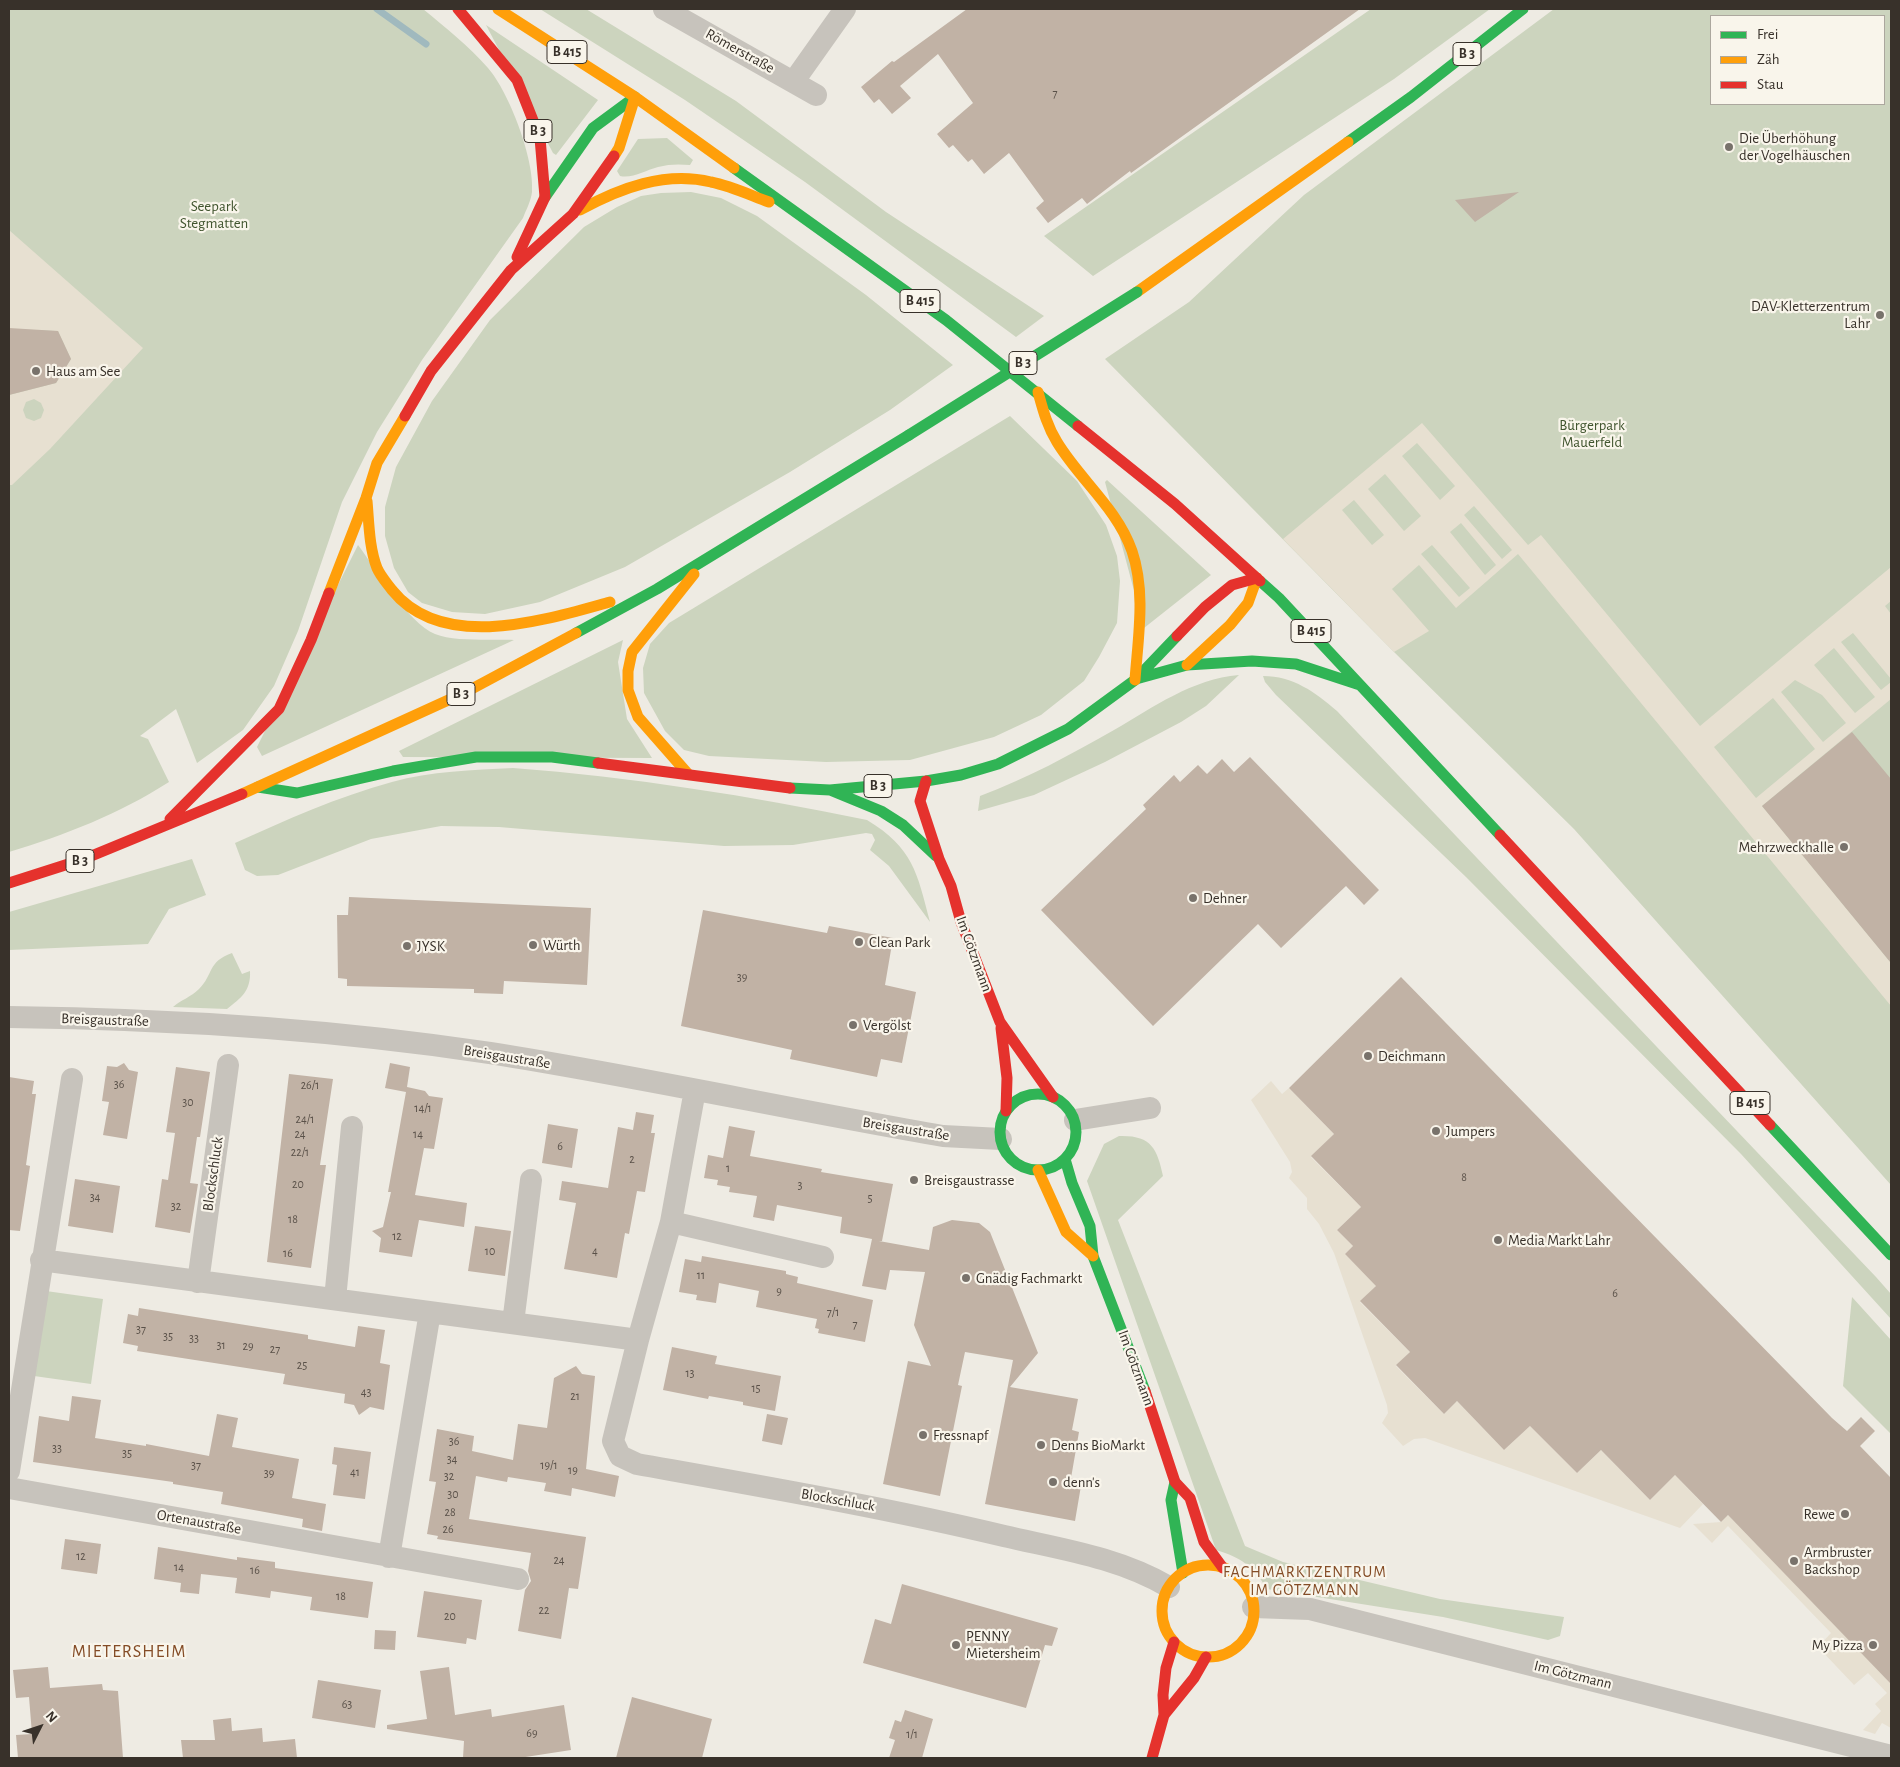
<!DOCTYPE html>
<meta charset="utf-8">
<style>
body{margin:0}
#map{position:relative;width:1900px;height:1767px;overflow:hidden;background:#eeebe3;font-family:"Alegreya Sans",sans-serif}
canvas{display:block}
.frame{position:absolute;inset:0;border:10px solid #38312a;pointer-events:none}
.legend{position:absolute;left:1710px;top:15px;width:175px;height:90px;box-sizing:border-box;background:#f9f5eb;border:1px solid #aca79e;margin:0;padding:6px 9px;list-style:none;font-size:15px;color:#38312a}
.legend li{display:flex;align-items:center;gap:10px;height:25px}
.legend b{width:25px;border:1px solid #aca79e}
.north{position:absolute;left:15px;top:1702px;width:50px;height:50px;-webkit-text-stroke:4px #f9f5eb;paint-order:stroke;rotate:49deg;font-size:14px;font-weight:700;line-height:20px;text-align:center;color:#38312a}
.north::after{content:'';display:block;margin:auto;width:18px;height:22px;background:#38312a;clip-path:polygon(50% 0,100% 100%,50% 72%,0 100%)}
</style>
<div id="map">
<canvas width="1900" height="1767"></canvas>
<div class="frame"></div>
<ul class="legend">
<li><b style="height:6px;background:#30b455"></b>Frei</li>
<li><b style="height:6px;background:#ff9f0a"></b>Zäh</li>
<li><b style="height:6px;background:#e5322d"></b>Stau</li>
</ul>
<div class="north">N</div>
</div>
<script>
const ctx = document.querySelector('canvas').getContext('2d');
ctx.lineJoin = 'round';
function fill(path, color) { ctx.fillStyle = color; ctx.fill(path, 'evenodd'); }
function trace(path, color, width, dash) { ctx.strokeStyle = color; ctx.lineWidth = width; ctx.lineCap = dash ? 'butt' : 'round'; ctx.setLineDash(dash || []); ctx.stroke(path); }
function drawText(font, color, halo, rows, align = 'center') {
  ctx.font = font + ' "Alegreya Sans",sans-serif'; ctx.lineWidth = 4.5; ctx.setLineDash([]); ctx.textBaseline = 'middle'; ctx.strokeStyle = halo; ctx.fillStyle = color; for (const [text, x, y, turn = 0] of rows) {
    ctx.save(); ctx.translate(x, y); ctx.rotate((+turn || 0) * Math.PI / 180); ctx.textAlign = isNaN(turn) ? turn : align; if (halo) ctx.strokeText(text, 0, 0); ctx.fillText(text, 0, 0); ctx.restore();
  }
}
fill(new Path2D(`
 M9 9H423C446 28 469 46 488 68 509 92 535 160 532 192 531 201 526 210 523 218L422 360 377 432 342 502 298 631 274 686 243 730 197 763 176 709 140 736 148 739 169 782C119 814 65 835 9 852Z
 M540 9H586L736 101 886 212 1044 316 1016 337 805 182 685 100Z
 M1371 9H1490L1394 79 1093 276 1044 236Z
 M1554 9H1891V1185L1574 829 1394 652 1105 359 1189 302 1304 195ZM1711 16H1884V104H1711Z
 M486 25 598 100 556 155 553 153Z
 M667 138 693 160 690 165C679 164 669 164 658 167 646 170 632 179 620 176L617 171 638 139Z
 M691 192 721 198 757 216 866 295 953 365 890 410 790 472 625 567 540 602 485 614 452 612 422 603 408 592 394 568 385 536V507L396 467 432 401 490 320 584 227 617 207 641 196 661 193Z
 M1010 416 1077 481 1106 525 1117 556 1120 581 1117 623 1099 657 1084 681 1041 715 994 737 910 760 826 762 709 756 684 750 665 731 644 693 643 668 650 644 669 623Z
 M1107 480 1211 575 1144 628 1105 482Z
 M358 545C376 569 408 623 435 634 455 642 492 639 514 640L262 756 257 747Z
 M623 640 618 662 627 719 652 758 403 757 399 751Z
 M1239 675 1206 706 1181 722 1105 762 1034 795 978 811 980 796C1028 778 1070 755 1114 730 1154 707 1192 679 1239 675Z
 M1263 676C1293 676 1315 692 1337 711L1876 1277 1891 1294V1319L1741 1154 1466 877 1276 695 1265 682Z
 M513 768C632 777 750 796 867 820 913 848 917 872 930 922L889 866 870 850 875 840 872 834 866 833 793 845 724 846 499 827 441 826 371 839 278 875 257 876 245 870 235 843C286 820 337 797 392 782 431 771 473 770 513 768Z
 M192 859 206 895 169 909 148 944 9 950V912Z
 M232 953 242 974 250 971C251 991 241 998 227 1009L173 1007C181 1000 191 997 199 989 214 974 207 962 232 953Z
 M1119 1136C1151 1135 1157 1148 1163 1176L1118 1220 1245 1546 1283 1562 1440 1599 1564 1617 1560 1636 1548 1640 1443 1617 1267 1589C1253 1566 1242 1558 1216 1550L1087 1181 1104 1144Z
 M46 1291 103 1299 91 1384 34 1376Z
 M1852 1297 1891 1340V1434L1843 1386Z`), '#ccd4be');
fill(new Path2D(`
 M9 230 143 348 50 449 12 485H9V395L56 383 71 359 58 331 9 329ZM34 399 41 403 44 410 41 418 34 421 26 418 23 410 26 402Z
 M1422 423 1528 545 1541 535 1700 726 1891 567V601L1885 606 1891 614V679L1853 633 1841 642 1881 690 1891 682V699L1762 806 1891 963V1006L1518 554 1456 608 1419 565 1392 589 1429 631 1394 652 1283 539ZM1417 443 1455 486 1440 500 1402 456ZM1385 474 1421 516 1404 531 1368 489ZM1354 500 1384 535 1372 545 1342 510ZM1474 506 1512 550 1502 559 1464 515ZM1461 523 1496 565 1485 575 1450 532ZM1432 545 1470 588 1459 597 1421 554ZM1834 648 1875 697 1855 713 1814 665ZM1795 680 1822 695 1846 723 1823 742 1781 692ZM1773 698 1815 749 1756 798 1714 747Z
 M1271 1081 1282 1094 1289 1088 1334 1134 1311 1157 1361 1207 1337 1230 1353 1246 1345 1254 1361 1270 1384 1278 1360 1302 1410 1352 1396 1366 1444 1414 1457 1401 1504 1450 1530 1426 1577 1473 1601 1450 1650 1500 1675 1475 1703 1504 1680 1528 1425 1438 1414 1439 1403 1446 1382 1423 1388 1413 1387 1405 1334 1253 1319 1224 1307 1209V1198L1289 1178 1292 1172 1290 1162 1251 1100Z
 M1728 1515 1891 1683V1728L1882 1723 1875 1734 1863 1730 1881 1711 1875 1704 1887 1693 1868 1673 1854 1685 1818 1647 1831 1633 1728 1526 1712 1543 1693 1524 1721 1522Z`), '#e7e0d1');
trace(new Path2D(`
 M377 9 426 44`), '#a0b9be', 7);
fill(new Path2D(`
 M967 9H1360L1131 173 1130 171 1087 204 1082 198 1048 223 1036 208 1044 201 1009 153 984 174 972 159 968 162 953 145 949 148 937 134 973 103 938 54 900 86 911 98 892 114 879 99 874 103 861 87 892 61 894 62Z
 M1519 192 1475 222 1455 200Z
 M9 328 58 331 71 359 56 383 9 395Z
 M1852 732 1891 779V963L1762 806Z
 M1250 757 1379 890 1364 905 1346 886 1281 948 1258 924 1153 1026 1041 910 1146 809 1143 805 1174 775 1180 782 1198 765 1207 774 1222 759 1234 772Z
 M349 897 591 908 587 985 504 981 503 994 474 993V989L347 986V979L338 978 337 915H348Z
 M703 910 827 933 829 926 893 938 885 985 916 992 902 1063 881 1059 877 1077 790 1059 792 1050 681 1026Z
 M1401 977 1832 1418 1847 1431 1861 1417 1875 1431 1860 1446 1891 1478V1684L1728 1515 1721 1522 1675 1475 1650 1500 1601 1450 1577 1473 1530 1426 1504 1450 1457 1401 1444 1414 1396 1365 1410 1352 1360 1301 1376 1286 1345 1254 1353 1246 1337 1230 1361 1207 1311 1156 1334 1134 1289 1088Z
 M124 1063 129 1070 138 1072 127 1139 103 1135 109 1102 102 1101 107 1066 117 1067Z
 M390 1063 410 1067 407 1087 425 1091 429 1096 443 1098 434 1149 424 1148 415 1195 467 1203 464 1227 419 1220 412 1257 379 1252 381 1238 372 1231 383 1227 391 1192H388L406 1092 385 1088Z
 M176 1067 210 1072 200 1137H197L190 1183 198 1184 190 1233 155 1227 162 1179 168 1180 175 1133 166 1132Z
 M289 1074 333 1079 320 1165H326L311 1268 267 1262Z
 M9 1077 34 1081 32 1094H36L26 1165 30 1166 20 1231 9 1230Z
 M636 1112 654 1115 651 1133H655L645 1192 637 1191 629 1234 625 1233 617 1278 564 1269 576 1203 559 1200 562 1181 608 1188 618 1127 633 1130Z
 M548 1124 578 1129 572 1168 542 1163Z
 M729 1126 755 1131 750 1156 822 1169 821 1172 893 1184 882 1241H879L929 1250 933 1227 952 1220 979 1223 990 1232 1038 1353 1010 1387 1078 1399 1072 1430 1079 1432 1071 1478 1082 1480 1075 1521 985 1504 1013 1360 965 1352 958 1385 962 1386 940 1496 883 1484 908 1361 931 1366 914 1325 925 1272 890 1270 886 1290 862 1286 872 1239 840 1233 842 1217 777 1205 774 1221 753 1217 757 1196 729 1192 730 1187 717 1185 718 1180 704 1178 708 1155 723 1158Z
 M75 1179 120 1186 113 1233 68 1226Z
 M475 1226 511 1231 505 1276 468 1271Z
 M702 1256 786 1271V1274L798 1277 797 1283 873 1300 865 1342 818 1333 819 1329 815 1328 817 1319 756 1307 759 1291 719 1283 716 1303 696 1300 697 1295 679 1292 685 1259 701 1262Z
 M139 1308 308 1335V1339L355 1347 358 1326 385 1330 380 1363 390 1365 384 1410 370 1407 359 1415 354 1405 344 1403 345 1394 283 1384 285 1374 137 1351 138 1346 123 1343 128 1314 138 1316Z
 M672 1347 717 1356 715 1364 781 1376 775 1411 743 1405V1402L709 1396 708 1399 663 1390Z
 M576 1366 582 1374 595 1376 586 1469 619 1476 615 1497 572 1488 571 1496 544 1491 546 1483 508 1477 507 1482 476 1476 469 1519 586 1537 578 1589 569 1588 561 1639 518 1631 525 1590 531 1581 528 1571 531 1553 437 1539 438 1536 427 1534 436 1482 429 1481 437 1429 474 1436 472 1451 513 1460 518 1424 547 1428 554 1378Z
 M72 1396 101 1400 95 1438 146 1446V1444L209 1456 217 1414 238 1418 232 1447 299 1459 292 1498 326 1504 322 1531 302 1527 303 1519 221 1504 223 1492 173 1484V1482L33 1462 39 1416 69 1421Z
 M767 1414 788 1418 782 1445 762 1441Z
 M334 1447 371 1452 365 1499 333 1495 337 1465 332 1464Z
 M65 1539 101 1544 97 1574 61 1569Z
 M158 1547 237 1560V1557L275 1562V1568L373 1582 368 1618 310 1610 312 1597 271 1591 270 1598 235 1593 237 1578 201 1574 199 1594 180 1592 181 1583 154 1579Z
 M902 1584 1058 1628 1052 1646 1045 1645 1026 1708 863 1663 875 1619 891 1624Z
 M424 1591 482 1600 476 1640 467 1638 466 1644 417 1637Z
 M375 1630 396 1631 395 1650 374 1649Z
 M48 1667 50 1688 102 1684 103 1690 118 1691 123 1758H18L16 1735 32 1734 29 1697 16 1698 13 1670Z
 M449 1667 455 1715 491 1709 492 1717 564 1705 571 1750 519 1758H463L464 1741 387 1729V1725L427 1719 420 1671Z
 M318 1680 381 1690 375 1728 312 1718Z
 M632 1697 712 1719 702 1758H616Z
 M905 1710 933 1719 922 1758H889L895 1740 889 1738 895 1720 901 1722Z
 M231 1718 232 1731 262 1728 263 1742 295 1739 297 1758H183L181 1740H215L213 1720Z`), '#c1b2a5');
trace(new Path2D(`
 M664 9 816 95
 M794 81 845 9
 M9 1017C170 1019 331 1029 490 1053 642 1077 792 1110 943 1136L1001 1139
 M1075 1120 1150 1108
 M671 1222 823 1257
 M41 1260 638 1340 671 1222 695 1090
 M198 1282 228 1065
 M335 1299 352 1127
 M513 1323 531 1180
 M638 1340 613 1441 620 1456 637 1464C760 1486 882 1507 1004 1536 1060 1549 1118 1557 1169 1587
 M9 1471 72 1079
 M9 1488 518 1579
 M389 1557 430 1312
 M1253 1607 1310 1609 1891 1756`), '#c7c3bc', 22);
trace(new Path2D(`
 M1348 142 1411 97 1523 9
 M734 168 946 320 1078 426
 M545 197 593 128 635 97
 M1260 581 1279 598 1500 835
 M576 633 657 589 909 435
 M1136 679 1187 665 1252 661 1296 664 1360 685
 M258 787 297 793 393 771 476 757H552L598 763
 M790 788 830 790 926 781 961 775 998 764 1068 729 1135 680 1177 636
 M830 790 881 811 903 825 936 856
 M1000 1132a38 38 0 1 1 76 0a38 38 0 1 1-76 0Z
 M1770 1125 1891 1255
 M1065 1159 1072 1183 1090 1226 1093 1256 1145 1391
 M1175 1482 1171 1500 1183 1573`), '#30b455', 11);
trace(new Path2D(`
 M498 9 635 97 734 168
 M614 156 619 148 635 97
 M580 210C620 188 665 171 711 182 731 186 750 195 769 202
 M1137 292 1348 142
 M1038 392C1043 410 1047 426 1057 442 1080 480 1117 508 1132 551 1146 592 1138 638 1135 680
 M367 501C369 523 369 547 377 568 381 577 387 583 392 590 443 653 545 620 610 602
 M329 593 366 498 377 463 405 416
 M1187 665 1230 625 1248 603 1257 578
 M688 774 638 717 628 690V671L632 652 694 574
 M242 794 466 692 576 633
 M1038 1170 1066 1232 1093 1256
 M1162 1611a46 46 0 1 1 92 0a46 46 0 1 1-92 0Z`), '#ff9f0a', 11);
trace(new Path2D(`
 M458 9 517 80 540 138 545 197 517 257
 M405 416 431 371 511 270 573 214 614 156
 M1078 426 1175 504 1260 581
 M1177 636 1205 607 1232 585 1257 578
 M598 763 790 788
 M926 781 920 801 939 859 951 886 961 922 1000 1022 1053 1097
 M170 819 279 709 311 640 329 593
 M1500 835 1770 1125
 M9 883 84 859 242 794
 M1001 1028 1007 1078 1006 1111
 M1145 1391 1175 1482 1190 1498 1204 1542 1223 1568
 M1164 1715 1194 1678 1206 1657
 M1152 1758 1164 1715 1163 1695 1166 1668 1174 1642`), '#e5322d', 11);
trace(new Path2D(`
 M909 435 1137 292`), '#30b455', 11);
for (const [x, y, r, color] of [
 [1729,147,5,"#78726b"],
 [1880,315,5,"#78726b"],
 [36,371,5,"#78726b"],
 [1844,847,5,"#78726b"],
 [1193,898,5,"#78726b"],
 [859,942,5,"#78726b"],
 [533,945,5,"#78726b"],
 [407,946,5,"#78726b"],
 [853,1025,5,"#78726b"],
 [1368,1056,5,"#78726b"],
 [1436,1131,5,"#78726b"],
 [914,1180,5,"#78726b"],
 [1498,1240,5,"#78726b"],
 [966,1278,5,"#78726b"],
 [923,1435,5,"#78726b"],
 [1041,1445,5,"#78726b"],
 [1053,1482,5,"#78726b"],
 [1845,1514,5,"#78726b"],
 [1794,1561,5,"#78726b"],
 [956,1645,5,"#78726b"],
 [1873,1645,5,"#78726b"]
]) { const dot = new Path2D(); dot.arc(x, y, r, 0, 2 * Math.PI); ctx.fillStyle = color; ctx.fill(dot); trace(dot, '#f9f5eb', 2); }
drawText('12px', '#5a5149', null, [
 ["7",1055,93],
 ["39",742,977],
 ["36",119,1084],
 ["26/1",310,1085],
 ["30",188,1102],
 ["14/1",423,1108],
 ["24/1",305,1119],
 ["24",300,1134],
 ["14",418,1134],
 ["6",560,1146],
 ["22/1",300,1152],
 ["2",632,1159],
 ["1",728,1168],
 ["8",1464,1177],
 ["20",298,1184],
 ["3",800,1185],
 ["34",95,1197],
 ["5",870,1198],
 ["32",176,1206],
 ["18",293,1219],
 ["12",397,1236],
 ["10",490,1251],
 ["4",595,1251],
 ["16",288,1253],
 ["11",701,1275],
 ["9",779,1291],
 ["6",1615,1293],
 ["7/1",833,1312],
 ["7",855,1324],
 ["37",141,1329],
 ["35",168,1336],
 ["33",194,1338],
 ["31",221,1345],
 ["29",248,1346],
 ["27",275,1349],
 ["25",302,1365],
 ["13",690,1373],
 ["15",756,1388],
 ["43",366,1392],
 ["21",575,1396],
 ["36",454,1441],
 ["33",57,1448],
 ["35",127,1453],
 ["34",452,1459],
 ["37",196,1465],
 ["19/1",549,1465],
 ["19",573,1470],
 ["41",355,1472],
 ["39",269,1473],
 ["32",449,1476],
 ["30",453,1494],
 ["28",450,1512],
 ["26",448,1529],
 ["12",81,1556],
 ["24",559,1560],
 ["14",179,1567],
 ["16",255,1570],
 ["18",341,1596],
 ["22",544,1610],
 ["20",450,1616],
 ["63",347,1704],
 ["69",532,1733],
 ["1/1",912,1734]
]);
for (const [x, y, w] of [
 [567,52,40],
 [1467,54,28],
 [538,131,28],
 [920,301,40],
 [1023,363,28],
 [1311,631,40],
 [461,694,28],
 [878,786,28],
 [80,861,28],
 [1750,1103,40]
]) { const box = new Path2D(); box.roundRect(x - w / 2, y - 11.5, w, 23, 4); ctx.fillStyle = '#f9f5eb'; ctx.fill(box); trace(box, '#38312a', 1); }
drawText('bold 14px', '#38312a', null, [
 ["B 415",567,52],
 ["B 3",1467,54],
 ["B 3",538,131],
 ["B 415",920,301],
 ["B 3",1023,363],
 ["B 415",1311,631],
 ["B 3",461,694],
 ["B 3",878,786],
 ["B 3",80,861],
 ["B 415",1750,1103]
]);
drawText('15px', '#38312a', '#f9f5eb', [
 ["Römerstraße",740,51,29],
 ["Im Götzmann",974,954,70],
 ["Breisgaustraße",105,1020,2],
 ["Breisgaustraße",507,1057,9],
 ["Breisgaustraße",906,1129,9],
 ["Blockschluck",213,1174,-82],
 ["Im Götzmann",1136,1368,70],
 ["Blockschluck",838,1500,10],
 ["Ortenaustraße",199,1522,10],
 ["Im Götzmann",1573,1675,14]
]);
drawText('15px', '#38312a', '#f9f5eb', [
 ["Die Überhöhung",1739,138],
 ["der Vogelhäuschen",1739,155],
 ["DAV-Kletterzentrum",1870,306,"right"],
 ["Lahr",1870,323,"right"],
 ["Haus am See",46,371],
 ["Mehrzweckhalle",1834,847,"right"],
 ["Dehner",1203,898],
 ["Clean Park",869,942],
 ["Würth",543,945],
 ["JYSK",417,946],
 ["Vergölst",863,1025],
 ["Deichmann",1378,1056],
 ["Jumpers",1446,1131],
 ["Breisgaustrasse",924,1180],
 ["Media Markt Lahr",1508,1240],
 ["Gnädig Fachmarkt",976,1278],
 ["Fressnapf",933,1435],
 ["Denns BioMarkt",1051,1445],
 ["denn's",1063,1482],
 ["Rewe",1835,1514,"right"],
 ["Armbruster",1804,1552],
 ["Backshop",1804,1569],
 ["PENNY",966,1636],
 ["Mietersheim",966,1653],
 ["My Pizza",1863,1645,"right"]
], 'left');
drawText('15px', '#41552f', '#f9f5eb', [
 ["Seepark",214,206],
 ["Stegmatten",214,223],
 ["Bürgerpark",1592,425],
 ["Mauerfeld",1592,442]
]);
ctx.letterSpacing = '1px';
drawText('16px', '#844c26', '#f9f5eb', [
 ["FACHMARKTZENTRUM",1305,1572],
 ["IM GÖTZMANN",1305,1590]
]);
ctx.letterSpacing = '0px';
ctx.letterSpacing = '1px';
drawText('18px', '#844c26', '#f9f5eb', [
 ["MIETERSHEIM",129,1652]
]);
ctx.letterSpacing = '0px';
</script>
